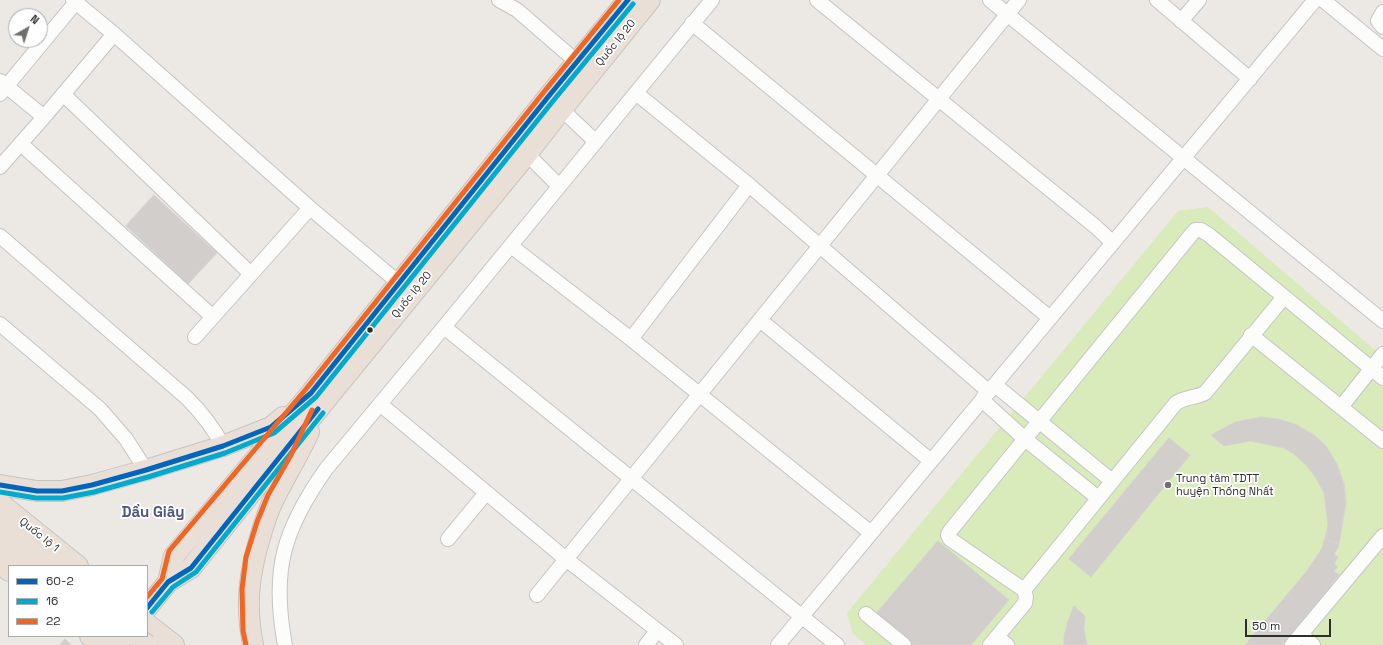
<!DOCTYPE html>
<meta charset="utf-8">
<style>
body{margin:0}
#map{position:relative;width:1383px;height:645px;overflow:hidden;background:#ece8e4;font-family:"Space Grotesk",sans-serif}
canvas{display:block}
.legend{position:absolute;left:8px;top:565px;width:140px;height:72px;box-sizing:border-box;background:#fff;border:1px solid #ababab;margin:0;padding:5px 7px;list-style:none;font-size:12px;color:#2e2e2e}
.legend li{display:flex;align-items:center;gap:8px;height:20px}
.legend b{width:20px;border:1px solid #ababab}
.north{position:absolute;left:8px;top:8px;width:40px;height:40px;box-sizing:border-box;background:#fff;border:1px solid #ababab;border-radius:50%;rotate:39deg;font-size:11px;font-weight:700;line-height:16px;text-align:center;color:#2e2e2e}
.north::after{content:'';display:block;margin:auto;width:14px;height:18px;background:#706f6e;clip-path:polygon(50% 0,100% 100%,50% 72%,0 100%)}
.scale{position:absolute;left:1245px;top:619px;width:86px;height:18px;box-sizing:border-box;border:2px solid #2e2e2e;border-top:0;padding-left:5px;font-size:12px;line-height:14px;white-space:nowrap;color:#2e2e2e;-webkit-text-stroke:3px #fff;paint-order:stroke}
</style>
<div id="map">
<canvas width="1383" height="645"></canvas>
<ul class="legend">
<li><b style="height:5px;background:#0065bd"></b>60-2</li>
<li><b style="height:5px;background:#00a9ce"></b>16</li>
<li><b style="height:5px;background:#f26522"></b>22</li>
</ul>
<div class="north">N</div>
<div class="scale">50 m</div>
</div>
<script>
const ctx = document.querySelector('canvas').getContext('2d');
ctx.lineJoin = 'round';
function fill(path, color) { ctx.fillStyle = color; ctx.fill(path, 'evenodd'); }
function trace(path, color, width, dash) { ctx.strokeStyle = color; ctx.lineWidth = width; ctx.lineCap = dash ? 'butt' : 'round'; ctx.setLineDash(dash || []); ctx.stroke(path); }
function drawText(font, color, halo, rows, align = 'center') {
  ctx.font = font + ' "Space Grotesk",sans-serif'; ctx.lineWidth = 3.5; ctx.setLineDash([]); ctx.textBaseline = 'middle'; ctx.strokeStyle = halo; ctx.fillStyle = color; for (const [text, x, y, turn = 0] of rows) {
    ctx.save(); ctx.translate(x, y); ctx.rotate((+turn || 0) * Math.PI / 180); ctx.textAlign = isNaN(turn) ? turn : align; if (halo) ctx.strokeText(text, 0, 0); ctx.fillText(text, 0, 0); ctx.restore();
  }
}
fill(new Path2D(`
 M1208 207 1383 357V645H867L853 634 847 613 1178 211Z`), '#d9eabb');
const building = new Path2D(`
 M154 195 217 253 188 284 126 226Z
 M1261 417 1278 419 1295 424 1314 435 1326 446 1337 464 1344 484 1346 502 1339 544 1325 539 1328 525 1324 493 1316 478 1306 465 1294 454 1284 448 1250 441 1224 446 1211 435 1235 422Z
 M1169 438 1190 455 1091 577 1069 559Z
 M1325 539 1339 544 1338 548 1334 554 1338 557 1334 564 1338 567 1334 571 1339 575 1282 645H1245L1306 572 1321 550Z
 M938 541 1009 600 971 645H913L876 614Z
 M1074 606 1085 616 1084 629 1087 645H1064V636L1068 621Z
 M65 639 71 645H60Z`);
fill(building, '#d1cecb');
trace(building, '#d7d4d0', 1);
const minor = new Path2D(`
 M73 0 114 34 310 208 399 283
 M499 0 517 10 577 62
 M817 0 1096 227 1113 243
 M990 0 1383 321
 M1157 0 1250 79
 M1323 0 1383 49
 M1383 12 1378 21 1383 27
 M1181 21 1199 0
 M692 23 1050 318
 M0 81 44 117
 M636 93 749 185 987 390
 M0 94 76 2
 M63 94 251 274
 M555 103 596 142
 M21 144 213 317
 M527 154 559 186
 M0 167 44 117 114 34
 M0 236 187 398C202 413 213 427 223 446
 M511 246 631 339 871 533
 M760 320 931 461
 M0 324 100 409 126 439 146 470
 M444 327 837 645
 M1251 335 1383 441
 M195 337 310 208
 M631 339 749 185
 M380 404 566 559 676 645
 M1341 407 1383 354
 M1098 498 1025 439 982 400 987 390 995 385 1112 481
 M448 539 486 493
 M1024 590 1176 403C1185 397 1195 398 1205 393L1284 297
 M537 595 1019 0
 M866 614 904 645
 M1301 634 1313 645
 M997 637 1007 645
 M285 645C271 571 283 530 326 469L444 327 712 0
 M646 645 657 631
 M778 645 1315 0
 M990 645 1025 603 1026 597 1024 590 950 539 948 535 950 531 1195 230H1201L1209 235 1383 378
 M1292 645 1383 536`);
const highway = new Path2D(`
 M0 485 37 491H62L92 485 146 470 223 446 271 427 283 417
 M0 503 78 566
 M0 524 51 566
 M0 543 28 566
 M0 563 9 571
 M168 582 174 556 311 393 548 97 628 0
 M147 608 168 582 191 568 324 402 527 154 562 109 650 0
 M147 624 174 645
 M90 636 101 645
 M113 636 124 645
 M253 645C245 604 249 573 261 534 265 521 269 508 275 497 286 475 299 454 309 432`);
trace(minor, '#c5c4c5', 16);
trace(highway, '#c6c5c4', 22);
trace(minor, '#fcfcfb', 14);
trace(highway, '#eadfd6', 20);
const highwayBridge = new Path2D(`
 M136 636 147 645`);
trace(highwayBridge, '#c6c5c4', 22, []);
trace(highwayBridge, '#eadfd6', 20);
trace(new Path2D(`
 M0 485 37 491H62L92 485 146 470 223 446 271 427 311 393 548 97 628 0
 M147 608 168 582 191 568 318 409`), '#0065bd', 5);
trace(new Path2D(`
 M0 492 36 498H63L94 492 148 477 225 453 274 433 316 397 553 101 633 4
 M152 612 173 587 196 572 323 413`), '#00a9ce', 5);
trace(new Path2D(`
 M147 597 162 579 169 551 306 389 543 93 619 0
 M246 645 243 631 242 589 246 557 257 522 268 495 291 455 312 410`), '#f26522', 5);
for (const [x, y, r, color] of [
 [370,330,3.5,"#2e2e2e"],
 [1168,485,4,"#706f6e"]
]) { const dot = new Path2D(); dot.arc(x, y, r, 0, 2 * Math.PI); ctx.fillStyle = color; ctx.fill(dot); trace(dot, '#fff', 1.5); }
drawText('11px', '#2e2e2e', '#fff', [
 ["Quốc lộ 20",616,43,-51],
 ["Quốc lộ 20",412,295,-51],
 ["Quốc lộ 1",39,535,39]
]);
drawText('11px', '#2e2e2e', '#fff', [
 ["Trung tâm TDTT",1176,479],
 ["huyện Thống Nhất",1176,492]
], 'left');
drawText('bold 15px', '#4d5680', '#fff', [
 ["Dầu Giây",153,513]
]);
</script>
